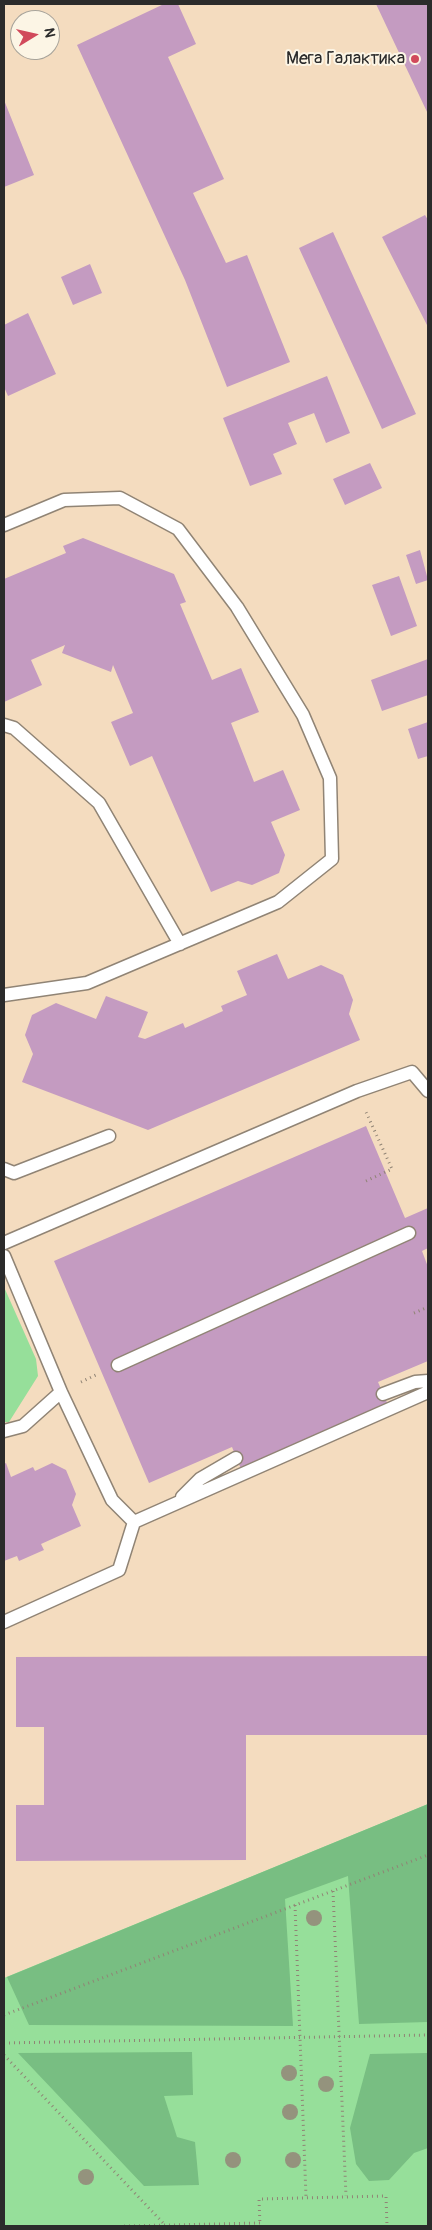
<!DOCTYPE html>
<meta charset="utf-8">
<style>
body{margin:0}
#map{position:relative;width:432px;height:2230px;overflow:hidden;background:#f4dcbf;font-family:Pangolin,sans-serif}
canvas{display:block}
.frame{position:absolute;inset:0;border:5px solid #2b2b2b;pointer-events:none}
.north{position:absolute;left:10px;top:10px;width:50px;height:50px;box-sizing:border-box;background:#fcf5e5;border:1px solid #a8a49b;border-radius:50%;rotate:81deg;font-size:14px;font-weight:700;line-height:20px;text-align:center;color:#2b2b2b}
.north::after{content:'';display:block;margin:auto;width:18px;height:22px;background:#d1495b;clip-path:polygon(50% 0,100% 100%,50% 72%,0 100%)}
</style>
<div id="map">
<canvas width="432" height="2230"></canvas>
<div class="frame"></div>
<div class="north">N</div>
</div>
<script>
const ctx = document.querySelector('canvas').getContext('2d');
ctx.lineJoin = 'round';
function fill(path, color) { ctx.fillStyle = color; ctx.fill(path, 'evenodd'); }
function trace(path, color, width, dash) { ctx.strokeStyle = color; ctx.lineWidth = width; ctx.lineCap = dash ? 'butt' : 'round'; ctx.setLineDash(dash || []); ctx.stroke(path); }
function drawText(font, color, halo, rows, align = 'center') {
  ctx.font = font + ' Pangolin,sans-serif'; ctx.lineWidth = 4; ctx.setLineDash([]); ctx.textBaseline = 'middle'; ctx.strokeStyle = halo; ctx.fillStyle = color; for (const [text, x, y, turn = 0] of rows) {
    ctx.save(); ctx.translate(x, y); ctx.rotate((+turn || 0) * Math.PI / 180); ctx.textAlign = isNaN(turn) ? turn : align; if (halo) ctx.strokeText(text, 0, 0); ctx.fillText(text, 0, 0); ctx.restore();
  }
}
fill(new Path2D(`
 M4 1287 36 1359 38 1376 9 1422H4Z
 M428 1804V2226H4V1978Z`), '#96df9a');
fill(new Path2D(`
 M428 1804V2022L359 2024 348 1876 285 1899 293 2026 29 2025 7 1977Z
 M192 2052 193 2095 164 2096 177 2137 195 2142 199 2185 144 2186 18 2053Z
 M428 2053V2148L414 2153 389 2180 369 2181 356 2164 350 2128 370 2054Z`), '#78be82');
fill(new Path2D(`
 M164 4H178L196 44 168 57 224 179 193 193 226 263 247 255 290 362 227 387 185 280 77 45Z
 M376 4H428V114Z
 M4 100 34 175 4 187Z
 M425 215 428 220V327L382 237Z
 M333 232 416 414 382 429 299 248Z
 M90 264 102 293 73 305 61 277Z
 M28 313 56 374 8 396 4 387V325Z
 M327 376 350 433 326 443 314 413 288 423 297 444 273 454 282 474 250 486 223 418Z
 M370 463 382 488 345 505 333 479Z
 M83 538 174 574 186 602 180 604 212 680 241 668 259 712 231 723 254 782 283 770 300 810 271 822 285 855 279 873 252 885 238 881 211 892 152 756 130 766 111 722 133 713 113 665 111 672 62 653 65 645 31 660 42 685 4 702V579L66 553 63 546Z
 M420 550 428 580 416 584 406 555Z
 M399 576 417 626 391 636 372 585Z
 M428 659V695L382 711 371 680Z
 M428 722V756L418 759 408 729Z
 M277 954 288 979 321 965 343 975 353 1000 349 1014 360 1040 148 1130 22 1082 33 1054 25 1035 32 1015 56 1003 96 1019 106 996 148 1012 138 1037 145 1039 183 1023 185 1028 223 1011 221 1006 247 995 237 971Z
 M366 1126 405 1218 428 1208V1248L422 1251 428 1267V1361L378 1382 388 1405 241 1469 232 1447 149 1483 54 1261Z
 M6 1463 11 1477 33 1467 35 1471 52 1463 66 1470 76 1494 72 1505 81 1526 41 1544 44 1550 19 1561 17 1556 4 1561V1464Z
 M428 1656V1735H246V1860L16 1861V1805H44V1727H16V1657Z`), '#c49bc1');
const lane = new Path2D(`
 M4 525 64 500 120 498 178 529 237 607 303 715 330 778 332 859 278 902 87 983 4 995
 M4 725 14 728 99 803 180 944
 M4 1169 14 1173 109 1136
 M4 1243 357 1091 412 1072 428 1091
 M4 1256 61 1392 112 1500 134 1522
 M118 1365 409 1233
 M383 1394 415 1382 428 1381
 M4 1431 23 1426 61 1392
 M182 1497 200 1479 236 1458
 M4 1622 119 1570 134 1522 428 1392`);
trace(lane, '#908475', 15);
trace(new Path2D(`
 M366 1181 392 1169 366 1112
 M414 1313 428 1307
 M81 1382 98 1374
 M333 1891 346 2196
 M295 1905 306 2197
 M4 2015 428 1855
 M4 2043 428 2035
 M4 2055 165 2225
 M124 2226 260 2223
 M260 2226 259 2199 386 2196 387 2226`), '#908475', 3, [1, 4]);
trace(lane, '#fff', 12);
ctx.fillStyle = '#94937d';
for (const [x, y] of [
 [314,1918],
 [289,2073],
 [326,2084],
 [290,2112],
 [233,2160],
 [293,2160],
 [86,2177]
]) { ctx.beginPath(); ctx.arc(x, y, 8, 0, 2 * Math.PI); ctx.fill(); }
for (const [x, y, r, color] of [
 [415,59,5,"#d1495b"]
]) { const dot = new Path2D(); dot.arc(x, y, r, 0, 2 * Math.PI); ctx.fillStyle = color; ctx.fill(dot); trace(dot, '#fcf5e5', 2); }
drawText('18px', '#2b2b2b', '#fcf5e5', [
 ["Мега Галактика",405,59]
], 'right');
</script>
